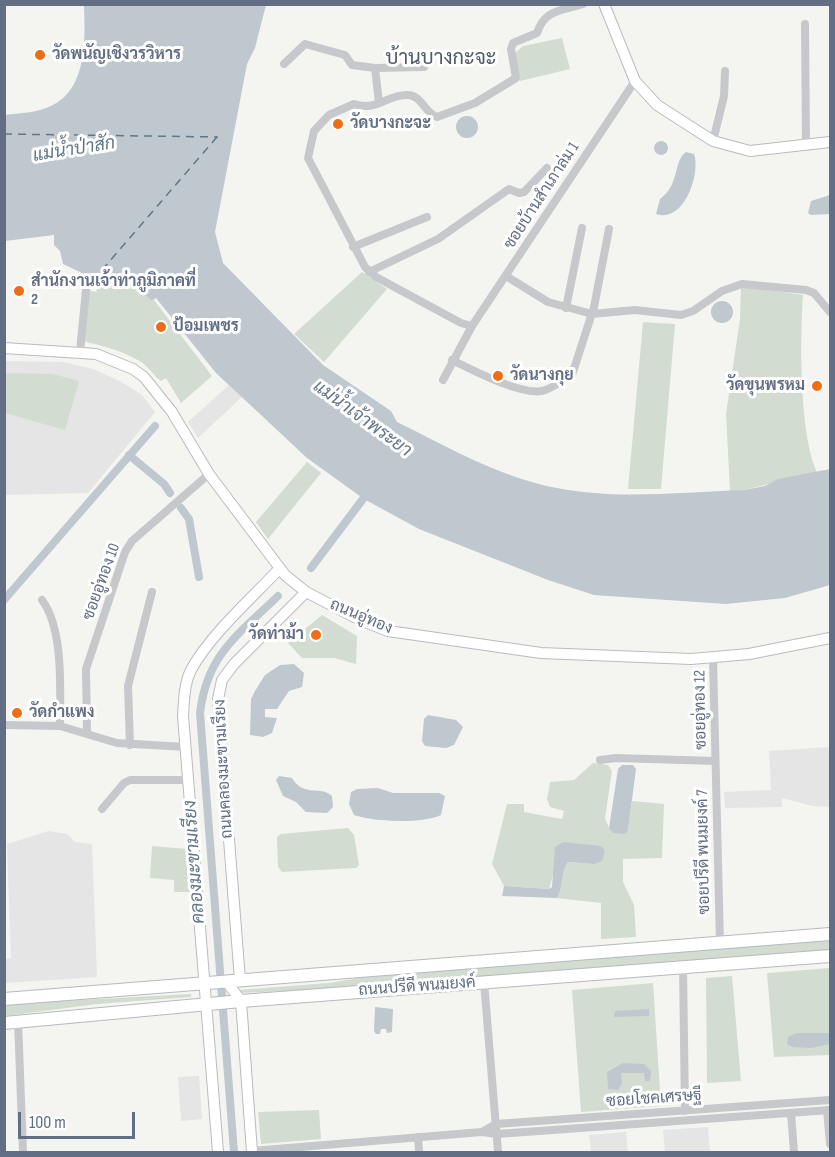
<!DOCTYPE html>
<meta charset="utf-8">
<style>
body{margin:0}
#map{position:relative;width:835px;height:1157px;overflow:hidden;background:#f4f5f0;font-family:"Sofia Sans Condensed",sans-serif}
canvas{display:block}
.frame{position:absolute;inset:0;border:6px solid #616e84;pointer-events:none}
.scale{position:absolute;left:18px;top:1112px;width:117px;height:27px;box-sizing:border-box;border:3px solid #616e84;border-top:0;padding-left:8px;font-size:18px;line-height:21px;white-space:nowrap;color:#616e84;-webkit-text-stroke:4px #fff;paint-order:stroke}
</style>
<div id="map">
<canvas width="835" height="1157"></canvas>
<div class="frame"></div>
<div class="scale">100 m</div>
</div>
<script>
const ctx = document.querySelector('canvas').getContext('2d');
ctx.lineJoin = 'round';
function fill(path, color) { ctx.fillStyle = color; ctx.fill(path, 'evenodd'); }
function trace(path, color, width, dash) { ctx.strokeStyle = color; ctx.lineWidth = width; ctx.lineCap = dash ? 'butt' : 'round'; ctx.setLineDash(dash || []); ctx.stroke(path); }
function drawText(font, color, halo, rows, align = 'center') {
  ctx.font = font + ' "Sofia Sans Condensed",Sarabun,sans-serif'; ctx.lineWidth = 6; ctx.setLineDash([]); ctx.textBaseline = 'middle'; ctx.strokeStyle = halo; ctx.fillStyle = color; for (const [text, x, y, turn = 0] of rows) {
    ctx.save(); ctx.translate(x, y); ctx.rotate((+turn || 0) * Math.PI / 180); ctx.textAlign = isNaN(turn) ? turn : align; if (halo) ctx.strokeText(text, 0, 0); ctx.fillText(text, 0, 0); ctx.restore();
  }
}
fill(new Path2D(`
 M4 361 62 362 93 369 120 381 142 395 155 412 88 493 5 495Z
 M229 385 242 397 198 438 188 422Z
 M830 747V807L813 806 782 798V807L725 808 724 792 771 790 769 751Z
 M49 831 67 834 75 842 92 844 97 977 5 983V959L11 958 7 844Z
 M199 1076 202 1119 181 1121 178 1077Z
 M708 1127 710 1152H665L663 1130Z
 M626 1132 628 1152H591L589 1135Z`), '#e4e5e4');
fill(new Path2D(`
 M562 38 570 69 520 81 514 54 523 46Z
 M362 272 387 289 324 362 294 334Z
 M116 282 144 293 152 301 154 300 212 376 181 403 166 378 161 381C154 376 149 367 141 362 124 351 103 346 83 341L88 290 96 292 98 285Z
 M741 286 803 295C800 338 799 437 818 474 787 475 761 490 730 491L726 414 740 319Z
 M643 322 675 324 661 489H628Z
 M4 373 53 374 79 381 65 430 5 413Z
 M307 462 321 473 268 539 256 522Z
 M322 615 357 636 356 664 334 658H302L288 643Z
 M593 763 608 765 612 771 605 818 609 828 628 830 632 801 664 804 662 858 623 859V882L634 905 636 937 601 939V903L557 898C564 887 560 873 568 862L594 864 563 842 549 889 504 886 492 864 507 804H524V812L562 819 564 811 550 807 547 799 550 782 574 780Z
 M348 828 354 835 359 865 356 868 282 872 278 867 277 837 281 834Z
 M152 846 188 849 190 892H174V880L150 878Z
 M830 940V951L356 988 239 993V990L329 983 377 975Z
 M830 968V1055L774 1057 767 973Z
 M732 976 741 1081 707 1083 706 978Z
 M653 983 661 1106 581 1112 572 990Z
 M191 994V997L97 1004 5 1016V1004Z
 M319 1110 321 1139 261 1144 258 1112Z`), '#d3dcd1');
fill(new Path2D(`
 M84 5H266L255 48 247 64 215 232 223 263 323 365 391 411 397 422C448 447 501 478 557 488 618 500 682 492 744 490L765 486 778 479 830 469V585L785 598 726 604 594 595 548 580 419 529 364 499 307 458 216 373 156 298 152 301C137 286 119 282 98 285V281L86 279 82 273 63 264 60 251 54 245V235L5 241V115C20 113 36 113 51 106 88 89 85 38 84 5Z
 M456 127a11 11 0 1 1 22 0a11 11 0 1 1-22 0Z
 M654 148a7 7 0 1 1 14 0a7 7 0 1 1-14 0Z
 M686 152 694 154C701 173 684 224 656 214L660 199C680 185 673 161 686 152Z
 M830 195V214L811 215 808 213 811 201Z
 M711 312a11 11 0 1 1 22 0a11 11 0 1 1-22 0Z
 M294 664 304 673 302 687 289 691 277 709H265V717L277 718 272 733 263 737 250 735 251 699 255 691 265 675 280 665Z
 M428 715 456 720 463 727 454 745 446 748 425 746 422 741 424 719Z
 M622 765H633L636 769 628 830 625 834 613 833 609 828 618 769Z
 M279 776 292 778C304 798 321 785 332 796L333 807 327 813 306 812 296 802 283 796 276 780Z
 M378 788 393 793H439L445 796 441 815C423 824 374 822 354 815L349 804 351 792 357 789Z
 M563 842 601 846 605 851 602 861 594 864 568 862C560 873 564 887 557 898L502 896 504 886 549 889 552 887 555 847Z
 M375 1007 393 1009 392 1032 387 1033 386 1029H381L380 1034H376L374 1031Z
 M649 1009V1016L614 1017 615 1011Z
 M797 1033H830V1044L811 1048 793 1047 787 1044 788 1037Z
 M623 1063 644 1064 651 1071 650 1081H645L644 1073H621L622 1083 618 1090 608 1089 607 1072Z`), '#bfc8cf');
trace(new Path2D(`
 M129 455 164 484 170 493
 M181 508 189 519 199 577
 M311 568 369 491
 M4 600 155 426
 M234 1152 200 713C207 654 238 635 278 596`), '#bfc8cf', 8);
trace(new Path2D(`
 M4 134 218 137
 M102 270 217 137`), '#617788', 1.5, [8, 6]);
const secondary = new Path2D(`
 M604 4 635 81 657 105 713 141 750 151 830 142
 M4 348 96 354 133 369 144 377 172 412 209 474 285 575 306 592 360 620 388 631 541 653 691 659 749 654 830 638
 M240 980 218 699 222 680 234 664 306 592
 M226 981 241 1001 252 1152
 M218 1152 183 716C184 701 184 684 191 670 209 636 253 597 280 568`);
const primary = new Path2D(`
 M4 999 830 934
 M4 1023 241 1001 830 956`);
trace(secondary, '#b8bbc1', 12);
trace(primary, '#b6b9be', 14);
trace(new Path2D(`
 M805 24 806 145
 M284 64 305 44 345 55 352 65 375 68 379 103
 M375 68 424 67
 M713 141 724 96 725 71
 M353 247 427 217
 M369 272 438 239 509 189 519 193 524 192 547 168
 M506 276 548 302 592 314 635 310 681 315 693 311 722 291 742 284 806 290 814 293 830 312
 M566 308 582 228
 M472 326 461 323 376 277 365 267 308 158 314 131 329 115 354 104C377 112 387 94 408 95 421 95 425 113 437 117L475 103 516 78 511 49 513 43 537 33C545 9 562 11 583 4
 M80 351 87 280
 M452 360C472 370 520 395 542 391 552 389 563 380 572 375L594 307 609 229
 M443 380 472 326 635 81
 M42 600C64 630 60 689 60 726
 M713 658 720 943
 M4 725 60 726 117 743 186 747
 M87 733 86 669 125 552 132 541 209 474
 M130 745 128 686 152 592
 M600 760 616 758 715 761
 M102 809 124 783 130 780H189
 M683 967 685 1111
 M484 982 498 1152
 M18 1021 23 1152
 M827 1110 830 1144
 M791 1113 794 1152
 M482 1132 496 1124 830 1100
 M418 1137 419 1152
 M252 1151 482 1132 497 1134 830 1110`), '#c6c8cc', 8);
trace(secondary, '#fff', 10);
trace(primary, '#fff', 12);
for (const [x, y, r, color] of [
 [40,55,6,"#f06d15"],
 [338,124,6,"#f06d15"],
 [19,291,6,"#f06d15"],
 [161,327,6,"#f06d15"],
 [498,376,6,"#f06d15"],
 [817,386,6,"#f06d15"],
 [316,635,6,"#f06d15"],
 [17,713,6,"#f06d15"]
]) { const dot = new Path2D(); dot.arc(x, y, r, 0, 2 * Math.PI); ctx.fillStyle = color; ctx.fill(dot); trace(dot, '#fff', 2); }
drawText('bold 16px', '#616e84', '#fff', [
 ["วัดพนัญเชิงวรวิหาร",52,55],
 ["วัดบางกะจะ",350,124],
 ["สํานักงานเจ้าท่าภูมิภาคที่",31,282],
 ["2",31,300],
 ["ป้อมเพชร",173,327],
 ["วัดนางกุย",510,376],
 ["วัดขุนพรหม",805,386,"right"],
 ["วัดท่าม้า",304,635,"right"],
 ["วัดกำแพง",29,713]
], 'left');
drawText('16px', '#616e84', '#fff', [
 ["ซอยบ้านสำเภาล่ม 1",542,196,-57],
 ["ซอยอู่ทอง 10",102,582,-70],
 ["ถนนอู่ทอง",361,617,23],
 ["ซอยอู่ทอง 12",701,710,-91],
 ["ถนนคลองมะขามเรียง",224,769,-93],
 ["ซอยปรีดี พนมยงค์ 7",704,852,-91],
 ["ถนนปรีดี พนมยงค์",417,987,-4],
 ["ซอยโชคเศรษฐี",654,1099,-4]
]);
drawText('italic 18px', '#617788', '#fff', [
 ["แม่น้ำป่าสัก",74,150,-9],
 ["แม่น้ำเจ้าพระยา",362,419,36],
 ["คลองมะขามเรียง",195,862,-94]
]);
drawText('20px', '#505968', '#fff', [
 ["บ้านบางกะจะ",441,59]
]);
</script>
